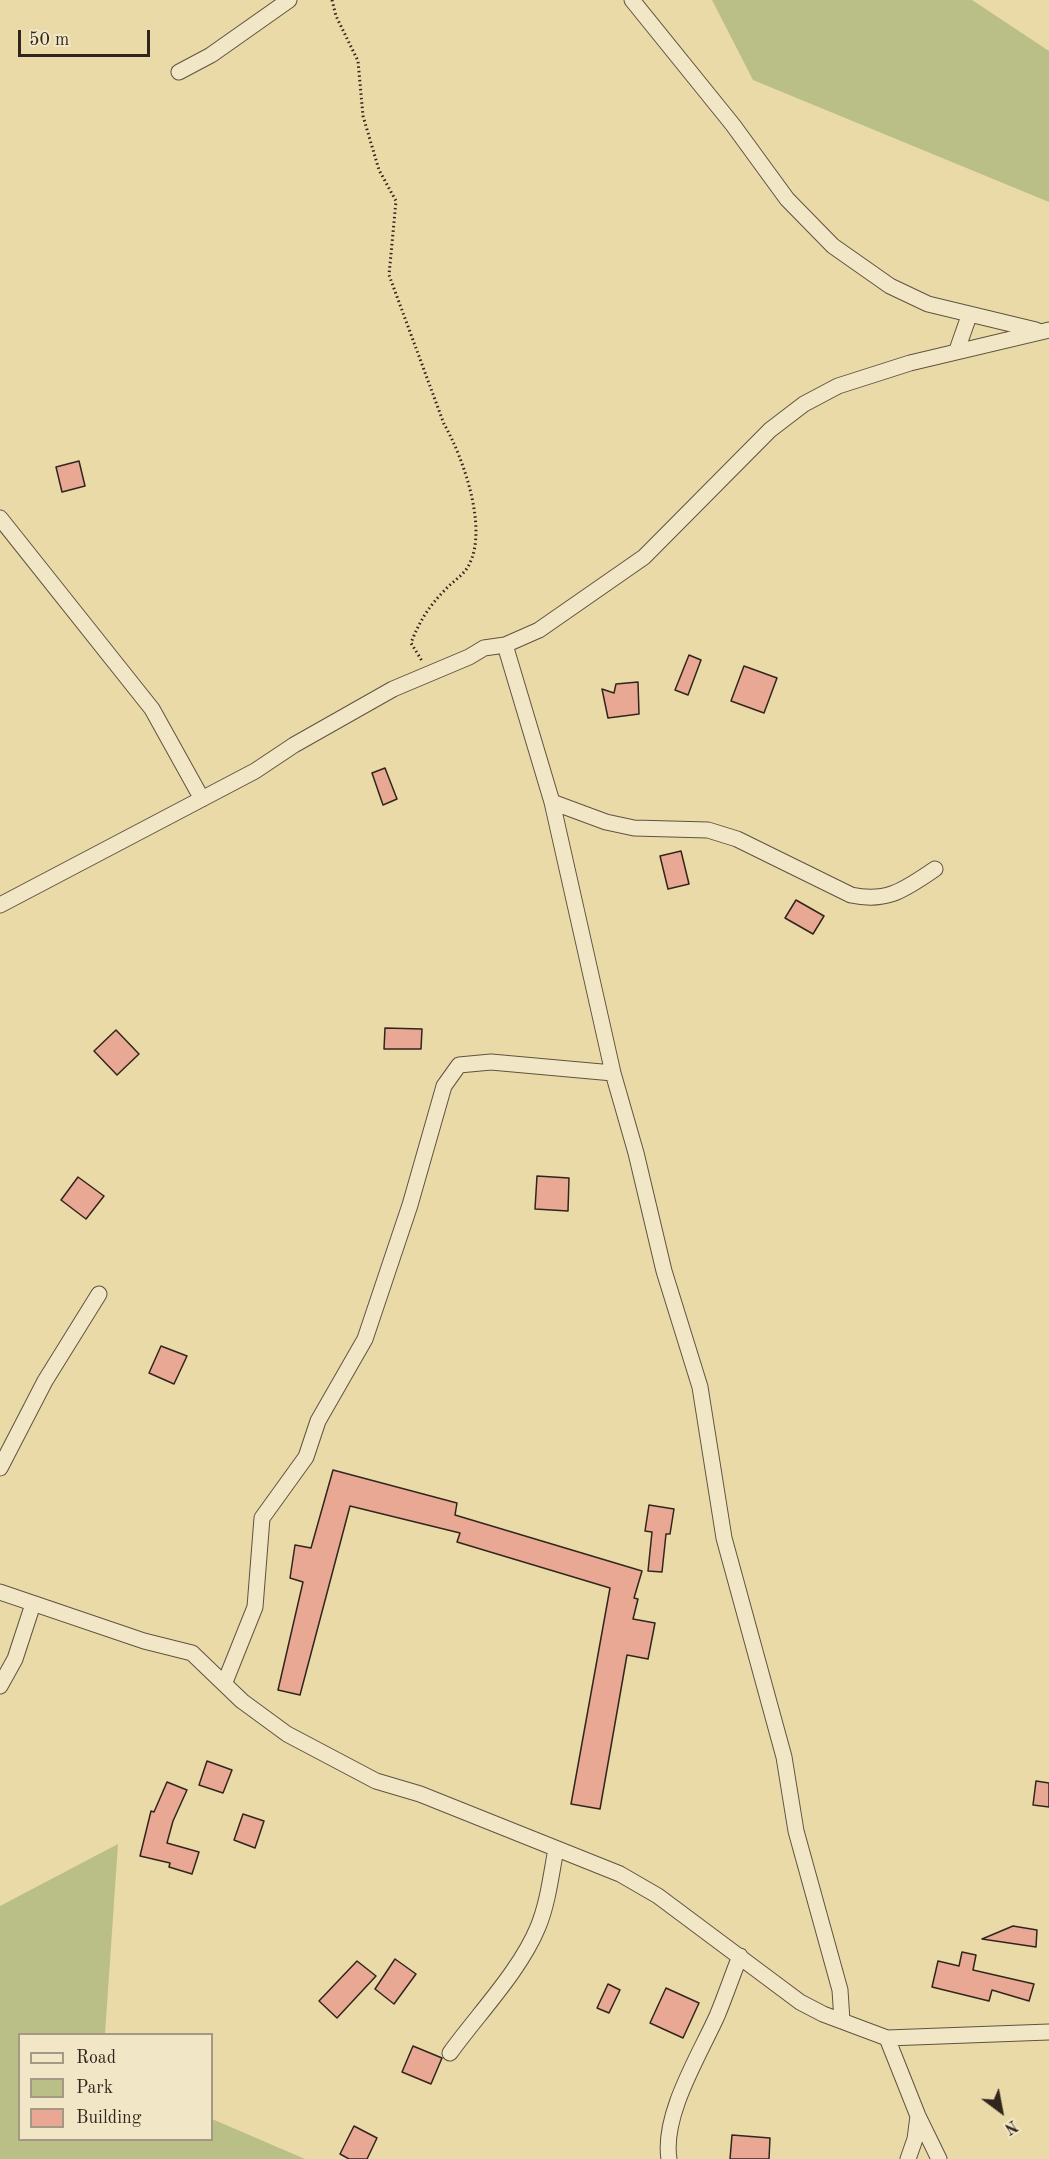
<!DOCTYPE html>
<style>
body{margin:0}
#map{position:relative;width:1049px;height:2159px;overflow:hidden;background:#eadaa8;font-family:"Old Standard TT",serif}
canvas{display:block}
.legend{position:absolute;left:18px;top:2033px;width:195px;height:108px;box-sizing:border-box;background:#f1e7c6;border:2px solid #a49a83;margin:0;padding:8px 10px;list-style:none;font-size:18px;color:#31261e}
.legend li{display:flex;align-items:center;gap:12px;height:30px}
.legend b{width:30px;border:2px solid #a49a83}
.north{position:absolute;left:971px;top:2081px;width:60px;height:60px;-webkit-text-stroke:4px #f1e7c6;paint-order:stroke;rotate:148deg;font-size:16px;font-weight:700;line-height:24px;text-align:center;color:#31261e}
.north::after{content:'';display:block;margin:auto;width:21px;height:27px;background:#31261e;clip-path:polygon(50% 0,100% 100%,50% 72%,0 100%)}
.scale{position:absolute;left:18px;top:30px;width:132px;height:27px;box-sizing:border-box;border:3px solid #31261e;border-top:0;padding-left:8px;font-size:18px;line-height:21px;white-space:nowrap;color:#31261e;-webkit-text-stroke:4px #f1e7c6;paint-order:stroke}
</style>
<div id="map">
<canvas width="1049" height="2159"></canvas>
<ul class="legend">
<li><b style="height:8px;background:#f1e7c6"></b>Road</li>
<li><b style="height:16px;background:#b9bf86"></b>Park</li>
<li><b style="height:16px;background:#e8a893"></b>Building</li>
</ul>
<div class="north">N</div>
<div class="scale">50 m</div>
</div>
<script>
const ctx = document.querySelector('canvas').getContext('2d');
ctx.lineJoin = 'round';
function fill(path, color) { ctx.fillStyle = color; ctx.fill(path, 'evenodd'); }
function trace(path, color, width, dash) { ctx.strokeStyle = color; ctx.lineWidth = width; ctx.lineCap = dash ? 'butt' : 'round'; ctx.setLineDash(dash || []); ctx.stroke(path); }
fill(new Path2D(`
 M712 0H972L1049 51V202L753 80Z
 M118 1844 105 2034H20V2140H212V2119L305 2159H0V1906Z`), '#b9bf86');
const building = new Path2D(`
 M79 461 85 486 62 492 56 467Z
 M689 655 701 660 688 695 675 690Z
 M744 666 777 678 764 713 731 701Z
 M638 682 639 714 608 718 602 689 614 693 616 684Z
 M385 768 397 799 383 805 372 773Z
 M681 851 689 884 668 889 660 856Z
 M796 900 824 916 813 934 785 918Z
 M385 1028 422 1029 421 1049H384Z
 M116 1030 139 1054 117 1075 94 1051Z
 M537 1176 569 1178 568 1211 535 1209Z
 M78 1177 104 1196 86 1219 61 1200Z
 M161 1346 187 1356 174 1384 149 1373Z
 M333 1470 457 1503 455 1515 642 1571 634 1598 638 1599 633 1619 655 1623 648 1659 627 1655 600 1809 571 1804 610 1588 457 1542 460 1533 350 1506 300 1695 278 1690 303 1582 290 1578 295 1545 311 1548Z
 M649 1505 674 1509 670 1534H666L662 1572 648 1571 652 1532 645 1531Z
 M207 1761 232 1770 223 1793 199 1785Z
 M1036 1781 1049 1783V1807L1033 1805Z
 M167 1782 187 1790 173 1821 167 1843 199 1852 192 1874 169 1867 170 1863 140 1856 151 1811 154 1812Z
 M243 1814 264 1821 255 1848 234 1840Z
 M1013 1926 1037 1930 1036 1947 982 1939Z
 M962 1952 976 1955 973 1970 1034 1984 1029 2001 992 1990 989 2001 932 1987 938 1961 959 1966Z
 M395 1959 416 1974 394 2004 375 1989Z
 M357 1961 376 1976 337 2018 319 2001Z
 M608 1984 620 1990 609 2013 597 2008Z
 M666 1988 699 2003 683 2038 650 2023Z
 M413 2046 442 2058 431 2084 402 2072Z
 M354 2126 377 2138 367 2159H349L340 2154Z
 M732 2135 770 2138 769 2159H730Z`);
fill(building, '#e8a893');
trace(building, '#31261e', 1.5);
const minor = new Path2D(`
 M632 0 733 125 787 199 833 246 890 286 928 304 1036 330
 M179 72 211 55 289 0
 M957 350 969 316
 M0 518 152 709 202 799
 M505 645 552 802 613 1073 636 1153 664 1271 700 1387 724 1538 784 1757 796 1831 840 1990 842 2021
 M552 802 606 822 634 828 708 830 737 839 851 895C888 903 905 889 935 869
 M0 905 255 771 294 745 393 689 469 657 484 648 505 645 539 630 644 557 770 430 804 404 838 386 910 363 1049 330
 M0 1468 45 1381 99 1294
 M0 1592 144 1641 192 1653 242 1701 287 1734 376 1781 420 1794 620 1874 658 1896 800 2002 823 2014 887 2038 1049 2032
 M225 1682 255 1607 262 1518 306 1457 318 1421 365 1339 410 1205 444 1086 459 1065 491 1062 613 1073
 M0 1686 15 1659 33 1604
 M887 2038 918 2116 939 2159
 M450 2053C478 2014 520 1971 538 1927 548 1903 551 1875 556 1849
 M669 2159C662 2115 699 2056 717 2016 725 1997 732 1976 740 1956
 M908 2159 915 2139 918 2116`);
trace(minor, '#5f5340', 17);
trace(new Path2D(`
 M332 0 336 16 358 61 363 116 379 170 396 201 389 275 444 424C463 457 492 536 465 571 459 578 451 583 445 590 429 606 419 622 411 643L422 661`), '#31261e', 3, [1.5, 3]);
trace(minor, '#f1e7c6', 15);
</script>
